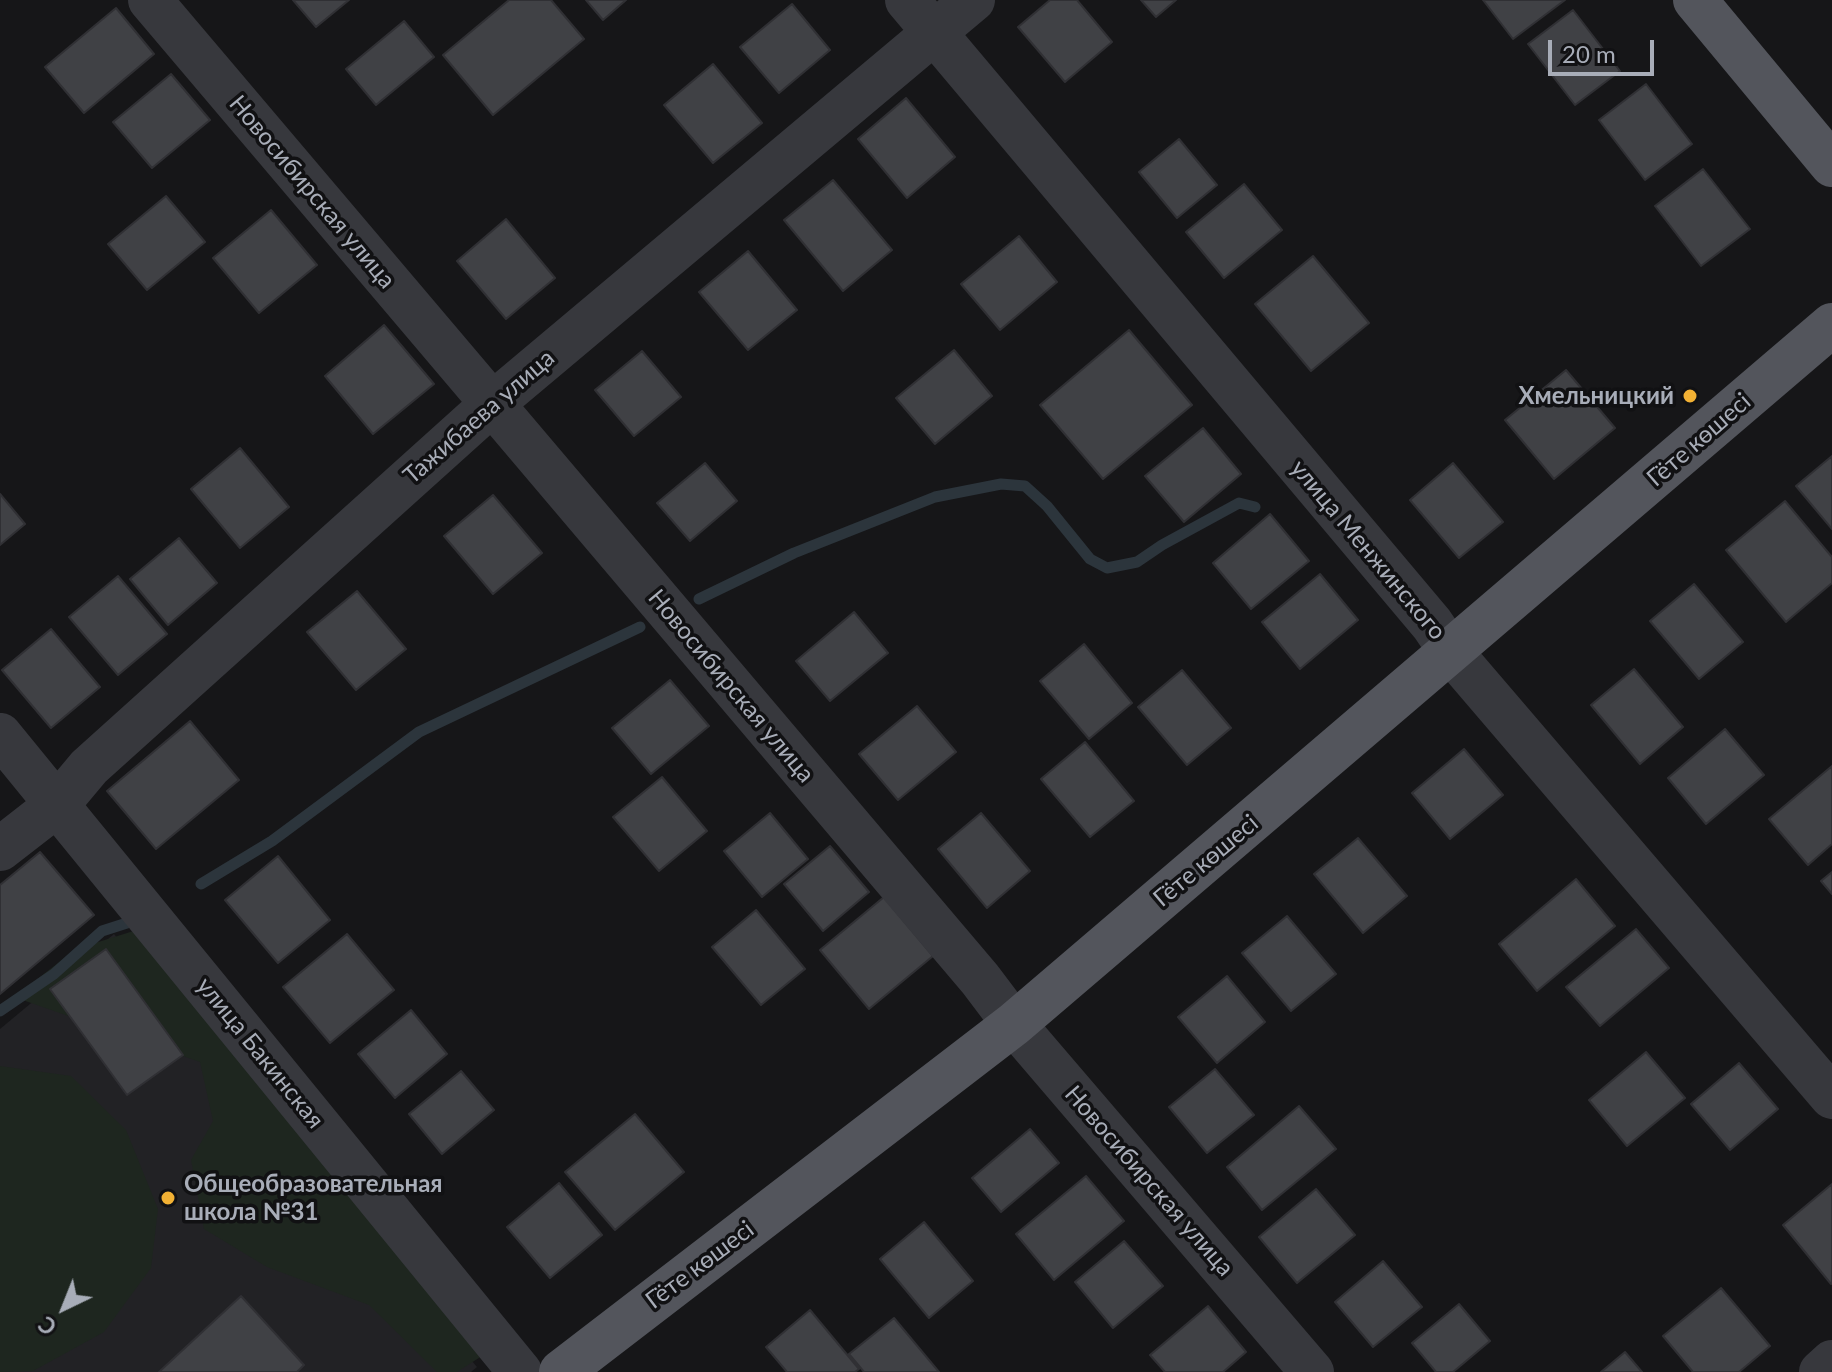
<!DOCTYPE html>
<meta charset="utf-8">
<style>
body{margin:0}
#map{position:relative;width:1832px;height:1372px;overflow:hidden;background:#161618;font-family:Lato,sans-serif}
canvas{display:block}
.north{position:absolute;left:24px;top:1268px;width:80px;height:80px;-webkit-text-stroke:6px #111113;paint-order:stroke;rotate:223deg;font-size:22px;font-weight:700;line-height:32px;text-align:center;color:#a8adb8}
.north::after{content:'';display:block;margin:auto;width:28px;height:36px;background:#a8adb8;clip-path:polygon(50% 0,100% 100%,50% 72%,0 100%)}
.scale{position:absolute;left:1548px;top:40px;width:106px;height:36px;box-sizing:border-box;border:4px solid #a8adb8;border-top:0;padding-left:10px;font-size:24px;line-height:28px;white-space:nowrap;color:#a8adb8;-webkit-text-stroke:6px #111113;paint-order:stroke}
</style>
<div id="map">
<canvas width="1832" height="1372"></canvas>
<div class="north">С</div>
<div class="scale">20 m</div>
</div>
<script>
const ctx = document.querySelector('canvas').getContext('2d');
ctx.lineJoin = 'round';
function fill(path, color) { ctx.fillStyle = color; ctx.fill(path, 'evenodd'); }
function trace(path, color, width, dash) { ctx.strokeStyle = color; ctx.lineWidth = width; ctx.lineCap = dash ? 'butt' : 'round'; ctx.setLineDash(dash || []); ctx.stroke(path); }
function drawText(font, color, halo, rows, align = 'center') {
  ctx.font = font + ' Lato,sans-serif'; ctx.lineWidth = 7; ctx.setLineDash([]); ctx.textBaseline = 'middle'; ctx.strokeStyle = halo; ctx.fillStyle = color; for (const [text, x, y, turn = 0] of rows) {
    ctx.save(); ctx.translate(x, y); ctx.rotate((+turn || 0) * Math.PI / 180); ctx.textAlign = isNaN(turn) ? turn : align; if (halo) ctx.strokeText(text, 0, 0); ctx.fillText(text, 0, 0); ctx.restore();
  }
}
fill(new Path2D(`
 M114 934 477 1367 471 1372H0V1029Z`), '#222225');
fill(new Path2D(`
 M143 928 510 1338 457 1372H437L369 1305 267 1267 204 1229 191 1160 213 1121 200 1062 14 997 76 949Z
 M0 1066 71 1076 126 1130 158 1209 151 1268 104 1332 33 1371 0 1372Z`), '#1e261f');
trace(new Path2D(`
 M699 599 794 553 935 497 1001 484 1025 486 1047 506 1090 559 1107 568 1137 562 1162 545 1239 503 1255 507
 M201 884 272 841 419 732 640 627
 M0 1011 54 974 102 931 130 922`), '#2c353c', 11);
const building = new Path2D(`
 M293 0H349L316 27Z
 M509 0H551L584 39 493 115 443 55Z
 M586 0H626L603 20Z
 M1050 0H1077L1112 42 1065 82 1018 27Z
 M1141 0H1176L1156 17Z
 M1483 0H1565L1513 39Z
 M792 4 830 50 779 93 740 47Z
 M116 8 154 54 84 113 45 67Z
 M1573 10 1620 71 1575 105 1528 44Z
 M404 21 434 57 376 105 346 69Z
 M713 64 762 123 713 163 664 105Z
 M171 74 210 120 152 168 113 122Z
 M1646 84 1692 144 1645 180 1599 120Z
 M906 98 955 157 907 198 858 139Z
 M1179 139 1217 185 1177 218 1139 172Z
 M1703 169 1750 229 1701 266 1655 206Z
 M833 180 892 250 843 291 784 220Z
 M1244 184 1282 230 1224 278 1186 232Z
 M166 196 205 242 147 290 108 244Z
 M271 210 317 265 259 313 213 258Z
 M506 219 555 278 506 319 457 261Z
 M1019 236 1057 282 1000 330 961 284Z
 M748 251 797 310 748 350 699 292Z
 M1313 256 1369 323 1311 371 1255 304Z
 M384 325 434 384 373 434 325 376Z
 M1129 330 1192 405 1103 479 1040 405Z
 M954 350 992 396 935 444 896 398Z
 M642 351 681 397 634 436 595 390Z
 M1566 370 1615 428 1554 479 1505 420Z
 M1203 428 1241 474 1184 522 1145 476Z
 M240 448 289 507 240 548 191 489Z
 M1832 456V529L1796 486Z
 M705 463 737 501 690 541 657 503Z
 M1453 463 1503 522 1459 558 1410 500Z
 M0 494 25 524 0 545Z
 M493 495 542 553 493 594 444 536Z
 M1785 501 1832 557V583L1786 622 1726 550Z
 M1270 514 1309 561 1251 609 1213 563Z
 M179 538 217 583 168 625 130 579Z
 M1320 574 1358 620 1300 669 1262 622Z
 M118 576 167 634 118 675 69 617Z
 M1694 584 1743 642 1699 679 1650 621Z
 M357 591 406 649 356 690 307 632Z
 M854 612 888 653 830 701 796 661Z
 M51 629 100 687 51 728 2 670Z
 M1084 644 1132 703 1089 739 1040 681Z
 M1634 669 1683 727 1640 764 1591 705Z
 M1182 670 1231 728 1187 765 1138 707Z
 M670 680 709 726 651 774 612 728Z
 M917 706 956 752 898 800 859 754Z
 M190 721 239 780 156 849 107 791Z
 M1725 729 1764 775 1706 824 1668 778Z
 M1085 742 1134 801 1090 837 1041 779Z
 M1464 749 1503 795 1450 839 1412 793Z
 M1832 766V844L1808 865 1769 819Z
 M662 777 707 831 659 871 613 817Z
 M770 813 808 859 762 897 724 851Z
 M981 813 1030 871 987 908 938 849Z
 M1358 838 1407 896 1363 933 1314 874Z
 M830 846 869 892 823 931 784 884Z
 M40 852 94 915 0 994V885Z
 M278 856 330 920 278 963 225 900Z
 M1832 872V894L1821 881Z
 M1576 879 1615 926 1537 991 1499 944Z
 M884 897 933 956 869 1009 820 950Z
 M756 910 805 969 761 1005 712 947Z
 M1287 916 1336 974 1291 1011 1242 953Z
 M1636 929 1669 968 1600 1026 1566 987Z
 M347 934 394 990 330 1043 283 987Z
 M106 949 183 1055 127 1095 50 989Z
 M1227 976 1265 1022 1217 1063 1178 1017Z
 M411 1010 447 1054 395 1098 358 1054Z
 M1646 1052 1685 1098 1627 1146 1589 1100Z
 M1739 1063 1778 1109 1730 1150 1691 1104Z
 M1215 1069 1254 1115 1207 1153 1169 1107Z
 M461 1071 494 1110 442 1154 409 1114Z
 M1299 1106 1336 1149 1262 1210 1227 1167Z
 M635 1114 684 1172 615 1230 565 1172Z
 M1030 1129 1059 1163 1001 1212 972 1178Z
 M1086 1176 1124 1221 1054 1280 1016 1234Z
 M559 1183 602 1235 550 1278 507 1227Z
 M1832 1184V1283L1831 1284 1783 1225Z
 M1316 1189 1355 1235 1297 1283 1259 1237Z
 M924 1222 973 1281 929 1318 880 1259Z
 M1124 1241 1163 1286 1113 1328 1075 1282Z
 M1383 1261 1422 1307 1373 1347 1335 1302Z
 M1721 1288 1770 1346 1739 1372H1693L1663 1336Z
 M241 1296 304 1365 297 1372H159Z
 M1459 1304 1490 1341 1453 1372H1436L1412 1343Z
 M1208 1306 1246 1352 1223 1372H1165L1150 1355Z
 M810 1310 859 1369 855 1372H787L766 1347Z
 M894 1318 939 1372H864L849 1354Z
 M1625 1352 1642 1372H1601Z`);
fill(building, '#404145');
trace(building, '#303034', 2);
trace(new Path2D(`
 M150 0 980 979 1014 1024 1312 1372
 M907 0 1432 624 1451 652 1832 1097
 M0 735 520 1372
 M0 849 58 804 89 767 492 404 973 0
 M1821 1372 1832 1362`), '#37383d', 44);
trace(new Path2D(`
 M1695 0 1832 165
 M561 1372 1014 1024 1832 325`), '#53555c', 44);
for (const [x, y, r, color] of [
 [1690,396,8,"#f2b134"],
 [168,1198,8,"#f2b134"]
]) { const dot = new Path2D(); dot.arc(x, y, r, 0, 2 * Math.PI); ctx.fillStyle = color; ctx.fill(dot); trace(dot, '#111113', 3); }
drawText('24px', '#a8adb8', '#111113', [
 ["Новосибирская улица",312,192,50],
 ["Тажибаева улица",479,417,-41],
 ["Гёте көшесі",1699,440,-41],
 ["улица Менжинского",1368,550,50],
 ["Новосибирская улица",731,686,50],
 ["Гёте көшесі",1206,861,-40],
 ["улица Бакинская",260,1053,51],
 ["Новосибирская улица",1149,1181,49],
 ["Гёте көшесі",700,1265,-37]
]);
drawText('bold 24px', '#a8adb8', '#111113', [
 ["Хмельницкий",1674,396],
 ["Общеобразовательная",184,1184,"left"],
 ["школа №31",184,1212,"left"]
], 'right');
</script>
